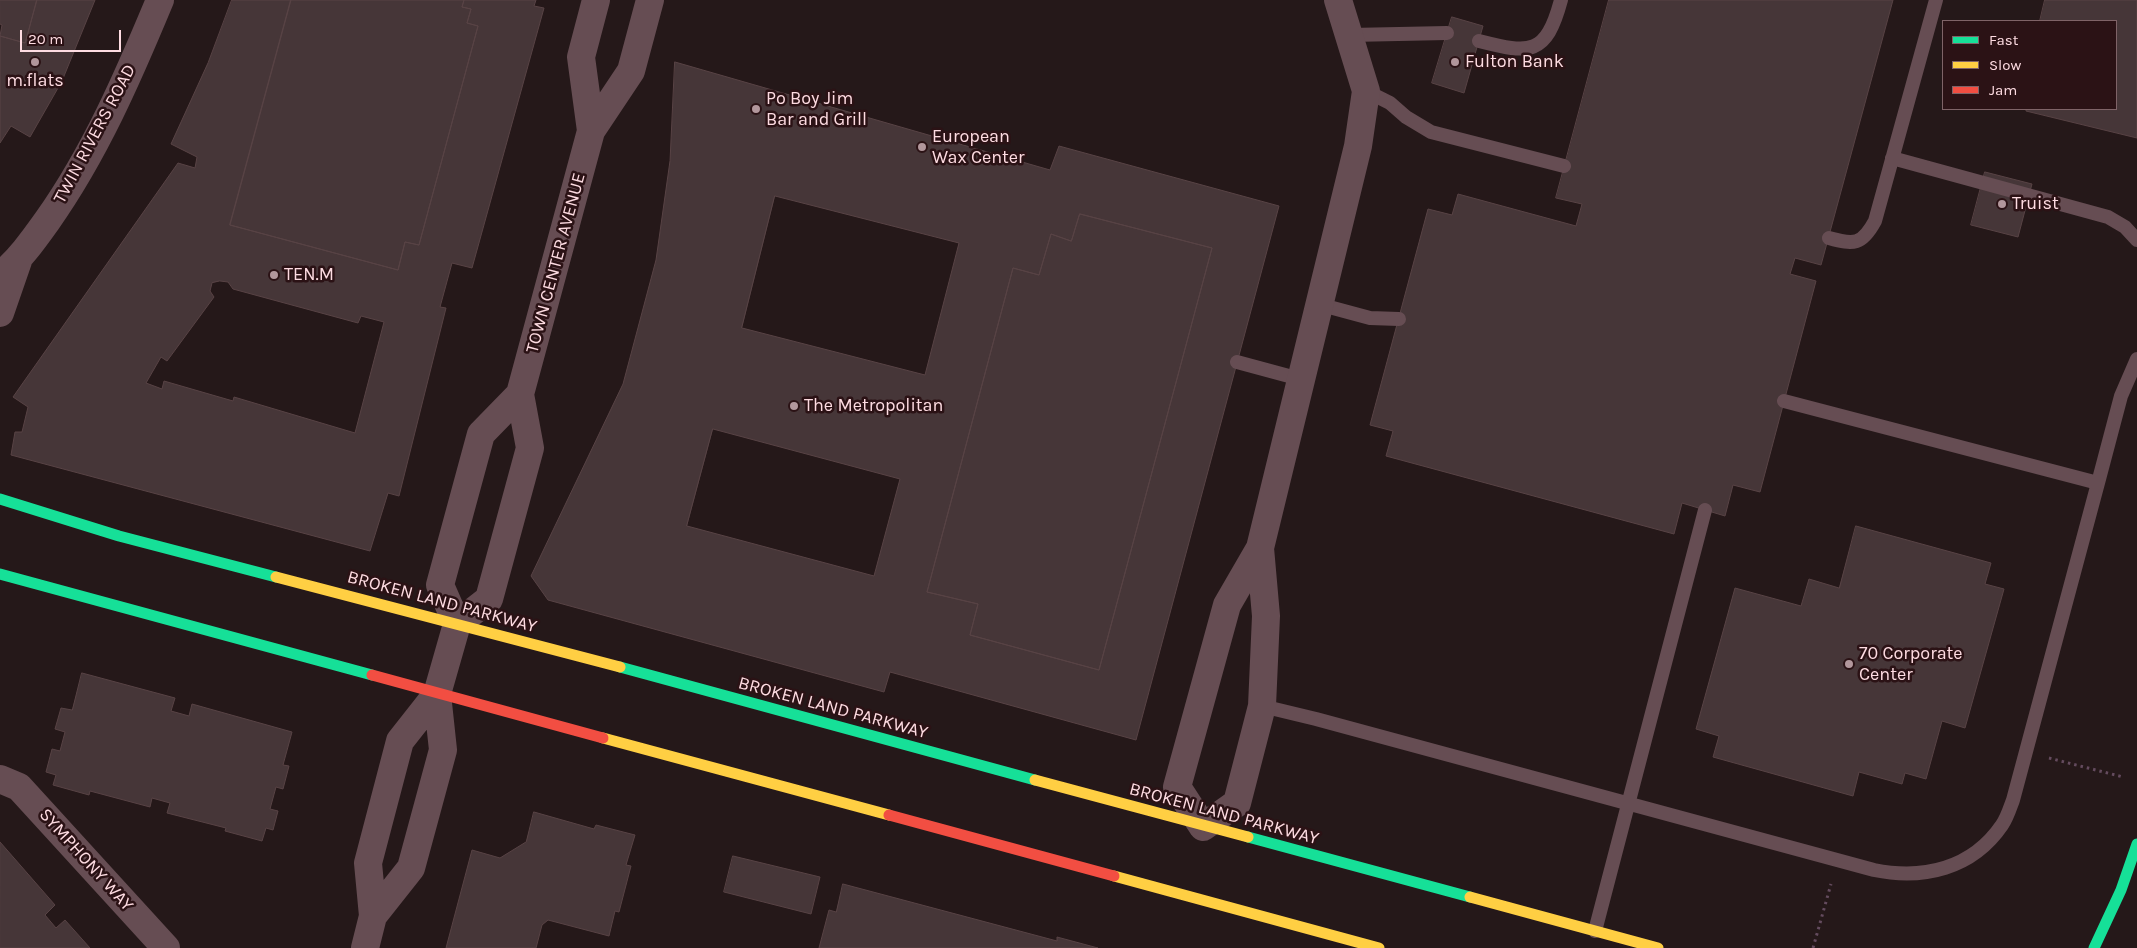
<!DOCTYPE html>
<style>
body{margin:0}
#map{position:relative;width:2137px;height:948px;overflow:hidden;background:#251819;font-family:Karla,sans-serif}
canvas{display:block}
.legend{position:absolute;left:1942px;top:20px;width:175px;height:90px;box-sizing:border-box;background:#2b1215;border:1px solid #7f6367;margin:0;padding:6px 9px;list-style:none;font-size:15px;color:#fedce2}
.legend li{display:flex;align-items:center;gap:10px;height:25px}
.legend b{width:25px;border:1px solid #7f6367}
.scale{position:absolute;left:20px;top:30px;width:101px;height:22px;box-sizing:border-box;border:2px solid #fedce2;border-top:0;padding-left:6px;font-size:15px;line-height:18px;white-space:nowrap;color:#fedce2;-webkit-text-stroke:4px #2b1215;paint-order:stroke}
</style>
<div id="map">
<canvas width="2137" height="948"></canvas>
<ul class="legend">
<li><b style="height:6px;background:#16e098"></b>Fast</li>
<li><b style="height:6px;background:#ffcf43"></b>Slow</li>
<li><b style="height:6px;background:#f24e42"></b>Jam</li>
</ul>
<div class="scale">20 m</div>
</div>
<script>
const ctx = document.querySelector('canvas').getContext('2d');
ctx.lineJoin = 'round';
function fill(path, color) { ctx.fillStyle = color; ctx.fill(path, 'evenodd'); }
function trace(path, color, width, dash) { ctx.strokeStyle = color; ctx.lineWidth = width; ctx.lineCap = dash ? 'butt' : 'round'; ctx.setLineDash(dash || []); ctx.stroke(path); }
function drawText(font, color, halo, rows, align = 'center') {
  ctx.font = font + ' Karla,sans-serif'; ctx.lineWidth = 5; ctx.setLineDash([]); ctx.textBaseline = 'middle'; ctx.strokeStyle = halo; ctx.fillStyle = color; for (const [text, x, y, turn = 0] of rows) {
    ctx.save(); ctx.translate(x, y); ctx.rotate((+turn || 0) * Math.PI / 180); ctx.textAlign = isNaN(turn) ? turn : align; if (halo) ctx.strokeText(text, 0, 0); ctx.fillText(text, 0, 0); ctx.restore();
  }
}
const building = new Path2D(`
 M0 0H37L25 43 0 36 2 25 0 24Z
 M37 0H95L62 81 30 137 11 126 0 143V36L25 43Z
 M232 0H291L230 225 398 270 405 242 419 245 478 26 467 23 471 9 462 7 464 0H536L534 6 544 8 472 268 452 263 440 307 446 308 399 496 388 493 370 551 11 455 15 432H22L28 407 13 397 178 163 195 168 197 157 171 144 208 63ZM220 281 228 282 233 289 358 323 361 316 384 322 355 433 234 397 233 401 164 381 162 389 146 383 161 357 167 361 214 297 210 291 212 283Z
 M291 0H464L462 7 471 9 467 23 478 26 419 245 405 242 398 270 230 225Z
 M1609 0H1893L1821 265 1795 258 1790 274 1816 281 1760 492 1733 485 1725 516 1682 503 1674 534 1386 456 1393 431 1370 425 1428 209 1452 215 1458 194 1576 226 1582 204 1556 198Z
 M2045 0H2137V138L2026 111V109H2116V21H2040Z
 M1452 17 1483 26 1464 93 1432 83Z
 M675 62 1050 170 1059 146 1279 206 1136 740 890 672 884 692 548 600 531 576 623 384 656 260 670 161ZM775 196 959 243 925 375 742 328ZM1080 214 1212 248 1099 670 970 635 978 604 927 592 1013 268 1039 275 1051 234 1071 241ZM713 429 900 479 874 576 687 526Z
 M1985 172 2032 184 2018 237 1971 225Z
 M1080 214 1212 248 1099 670 970 635 978 604 927 592 1013 268 1039 275 1051 234 1071 241Z
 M1856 526 1991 563 1985 584 2004 589 1965 728 1942 721 1926 779 1905 773 1902 784 1859 772 1853 796 1713 757 1719 736 1696 729 1735 588 1801 606 1809 579 1839 588Z
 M82 673 175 698 171 711 189 716 192 704 292 732 283 765 289 766 283 789 276 787 270 809 278 811 273 830 266 828 262 841 225 831 226 828 167 813 170 803 152 798 150 807 90 791 89 795 53 785 56 775 46 772 52 749 60 751 65 732 55 729 61 708 72 710Z
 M534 812 594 829 596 825 635 835 626 865 631 866 619 912 615 911 609 936 548 920 542 925 536 948H446L472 850 500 858 526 842Z
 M0 842 55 905 45 915 56 928 65 920 90 948H0Z
 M733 856 820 877 811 914 724 892Z
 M843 884 1057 941V937L1098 948H819L829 910 836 912Z`);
fill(building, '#463638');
trace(building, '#584345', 1);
trace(new Path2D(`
 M2049 758 2123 777
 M1813 948 1831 884`), '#644b5e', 3, [2.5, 4]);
trace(new Path2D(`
 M1350 35 1447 33
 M1479 41C1530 54 1546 56 1561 0
 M1366 91 1390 103 1406 117 1431 132 1564 166
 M1892 158 2108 217 2125 227 2137 240
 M1829 238C1854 245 1862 245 1875 221L1936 0
 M1318 304 1370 318 1399 319
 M1237 362 1300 379
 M1784 401 2098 483 2121 396 2137 359
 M1262 706 1316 719 1874 870C1923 880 1972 869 2002 825 2007 818 2010 808 2013 800L2098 483
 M1595 931 1705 510`), '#664d53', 14);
trace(new Path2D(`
 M591 131 581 57 596 0
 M0 276C19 260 32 242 47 221 95 153 128 77 160 0
 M0 313 18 261
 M1260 548 1266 616 1262 706 1237 803 1203 827 1177 787 1227 605 1260 548 1358 146 1366 91 1338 0
 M457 624 440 585 481 434 520 394
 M0 779 19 787 166 948
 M373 916 411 868 443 750 437 694
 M365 948 373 916 368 863 400 741 437 694 457 624 489 599 530 448 520 394 591 131 631 71 650 0`), '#664d53', 28);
trace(new Path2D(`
 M0 499 119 536 276 577
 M0 574 372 675
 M620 667 1035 780
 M1248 837 1470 897
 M2094 948 2121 890 2137 844`), '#16e098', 11);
trace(new Path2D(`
 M276 577 620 667
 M603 738 889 815
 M1035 780 1248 837
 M1114 876 1379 948
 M1470 897 1658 948`), '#ffcf43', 11);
trace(new Path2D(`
 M372 675 603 738
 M889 815 1114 876`), '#f24e42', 11);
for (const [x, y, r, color] of [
 [35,62,5,"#b2979c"],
 [1455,62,5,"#b2979c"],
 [756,109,5,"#b2979c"],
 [922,147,5,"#b2979c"],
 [2002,204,5,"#b2979c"],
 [274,275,5,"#b2979c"],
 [794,406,5,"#b2979c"],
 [1849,664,5,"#b2979c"]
]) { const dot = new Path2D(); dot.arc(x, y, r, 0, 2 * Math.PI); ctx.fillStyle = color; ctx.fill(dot); trace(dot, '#2b1215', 2); }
drawText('18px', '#fedce2', '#2b1215', [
 ["Fulton Bank",1465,62],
 ["m.flats",35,81,"center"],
 ["Po Boy Jim",766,99],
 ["Bar and Grill",766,120],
 ["European",932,137],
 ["Wax Center",932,158],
 ["Truist",2012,204],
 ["TEN.M",284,275],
 ["The Metropolitan",804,406],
 ["70 Corporate",1859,654],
 ["Center",1859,675]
], 'left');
drawText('18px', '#fedce2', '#2b1215', [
 ["TWIN RIVERS ROAD",95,134,-62],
 ["TOWN CENTER AVENUE",556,263,-75],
 ["BROKEN LAND PARKWAY",442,602,15],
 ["BROKEN LAND PARKWAY",833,708,15],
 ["BROKEN LAND PARKWAY",1224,814,15],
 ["SYMPHONY WAY",86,860,48]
]);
</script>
